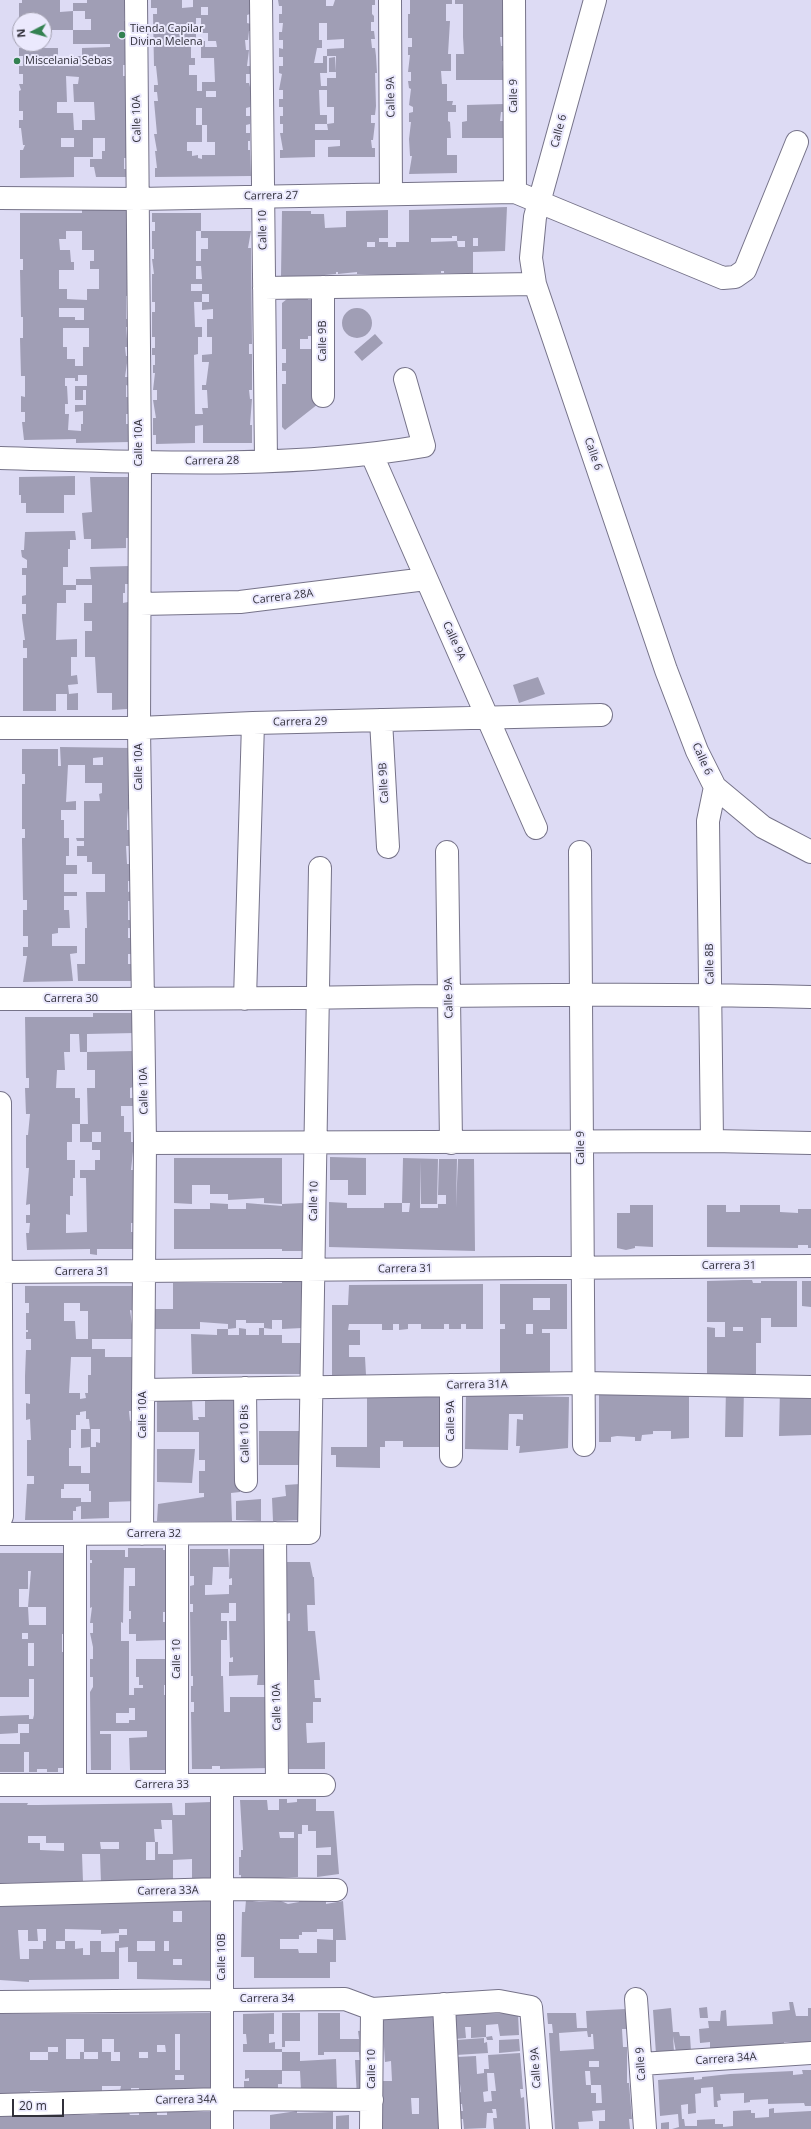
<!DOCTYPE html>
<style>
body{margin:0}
#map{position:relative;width:811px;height:2129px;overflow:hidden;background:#dddbf4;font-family:"Open Sans",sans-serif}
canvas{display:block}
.north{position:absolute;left:12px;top:12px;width:40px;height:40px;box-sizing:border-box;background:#ebe9fd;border:1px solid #a19faf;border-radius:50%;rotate:264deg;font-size:11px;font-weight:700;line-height:16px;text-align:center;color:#31303a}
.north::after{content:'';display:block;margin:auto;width:14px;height:18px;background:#338151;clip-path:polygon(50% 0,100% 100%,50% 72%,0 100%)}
.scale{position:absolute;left:12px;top:2099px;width:52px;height:18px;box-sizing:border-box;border:2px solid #31303a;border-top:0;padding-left:5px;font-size:12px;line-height:14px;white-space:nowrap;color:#31303a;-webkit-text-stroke:3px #ebe9fd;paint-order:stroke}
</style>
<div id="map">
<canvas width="811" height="2129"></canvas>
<div class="north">N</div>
<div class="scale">20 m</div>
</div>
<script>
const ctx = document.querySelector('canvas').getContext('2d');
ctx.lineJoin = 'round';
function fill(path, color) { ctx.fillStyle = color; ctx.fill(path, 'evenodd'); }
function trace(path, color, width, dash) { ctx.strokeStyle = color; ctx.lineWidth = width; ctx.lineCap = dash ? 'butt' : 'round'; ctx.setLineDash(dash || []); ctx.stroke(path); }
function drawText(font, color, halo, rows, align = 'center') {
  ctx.font = font + ' "Open Sans",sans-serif'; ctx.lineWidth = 4; ctx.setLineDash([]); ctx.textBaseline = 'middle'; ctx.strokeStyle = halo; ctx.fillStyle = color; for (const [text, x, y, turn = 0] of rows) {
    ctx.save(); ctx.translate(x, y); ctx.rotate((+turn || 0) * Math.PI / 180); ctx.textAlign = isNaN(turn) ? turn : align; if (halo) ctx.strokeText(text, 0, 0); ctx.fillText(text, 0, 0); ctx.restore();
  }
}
fill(new Path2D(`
 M22 0H60V12L73 11V30H44V20H19V3H22Z
 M87 0H125L124 21H127V65H123V76H128V158H124V169H128V177H96L94 167H90V159H102V151H105V138H93V157H74V177L20 178V150H23L25 145H23L21 128H19V120H23V111H19V91L21 90 19 84H23V74H19V66H23V56H19V48H58V66H73V56H82V48L110 47V44H73V30H91V19H85V11H73V3H87ZM66 76 79 77 78 84H73L74 102H94L95 120H82V130H74L73 113H57V102H67ZM61 138H74V147H61Z
 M151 0H182V8L193 7V0H250V14L247 15V23L251 24V31H249L248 40H245L246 50H249L247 66H251V74H246V83H249L251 91 250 107 246 108V116H250V124L246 125V133H250V141H248V150H250L251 176 155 177V168H157L155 151H157L154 134H157L154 101H158L157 92H154V85H158L156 66H154L153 14H157V8H151ZM201 7H208V15H201ZM196 18H201V33H208V41H216L217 47H205V41H201V58H214L215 82H202V91H197V75H189V65H195V58H191V41H196ZM206 91H216V97H206ZM196 108H202V125H207V142H215V155H202V159L198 158V155L192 156V151H187V142H202V125H196Z
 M278 0H326V6H333L335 0H375V5H372V14L374 16V22H371V31H374L375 39H371L372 48H375L376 56 377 73H375L376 106 375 115H371V123H375L373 140H371L372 148H375V157H328V147L340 146V140H315V157L280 158V150H283L280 133H283V124H280V116H283V107H279V99H283V90H279L282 74 279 73V66H283V57H279V48L283 49V40H279V32H282L283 23H279V14H282V6H279ZM319 23H327V40L344 39V48L327 49V56H336V78H327V86H321L320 73H327V56H323V63H314L317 48H322V40H319ZM319 90H327V107H334V123L327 124 328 130H315V124H327V115H320Z
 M410 0H452V4H446V21H450L448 54H451V71H441L442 84H447V101H453L452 105H456V112H448V121L450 122 451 138H447V155H457V173L409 174 412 156H410L409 139 411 122H409V113L413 112V107L409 105 411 89 409 88 408 81H411V72H408L410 55H408V47H412V38H408V14H410Z
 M455 0H503L504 37H500L501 46H505L504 61H502L504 80H456V54H464L463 37V4H455Z
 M335 57 336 72H329V58Z
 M504 104V112H501L500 121H504V138H462V122L467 121V105Z
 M507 207 505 251 473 252V273H444V271H441V273L389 275 357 274V272L338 274V272H336V274L325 275V277L281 276 282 211H311V214H324L325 228 346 227V211L388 210V238H379V242H388V247H396V242H409V210ZM452 236H457V241H465V247H458L457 241 431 242V238H452ZM473 238H478V246H473ZM367 242H375V247H367Z
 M82 210H131L129 296H126V319H129V327H126L127 339H129V347H125L126 356H128L125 377H129V386L126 385V397H129L130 414H126V424H130V442L76 443V439L24 440 22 422H25V412H21V396L25 397V376H21L20 338H23V317H21L20 270H23V259H20V213H82ZM66 231H82V250H94V261H90V269H99V289H87V300L67 299V289H59V270H74V262H71L70 250H60L59 239H66ZM59 308H84V320H75V317H59ZM63 328H89V347H83V366H75V359H67V347H63ZM78 375H87V386H75V400H83V390H86V405H75V412L83 411V424H81V431L68 430 69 414H65V404H68L67 386H65V378H75V381H78Z
 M152 213H201V231H196V261H201V249H208V238H201V231H251L248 248H251L252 344H249V354H252V390H249L250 399H252L250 425H252V443H203V425L195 426V443L156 444V435H153V418H156L153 400H157V390H153L155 373H153V365H155V355H152V348H155V337H152V312H155V302H152V274H154L152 259H154V249H152V231H155V222H152ZM196 266H201L202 279H196ZM191 284H202V291H191ZM202 294H209V302H202V310L213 309V319H207V337H212V354L202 355V362H209L206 385H202V390H207L208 408H202L203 414H195L194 355 198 354V337H202V327H195L194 302H202Z
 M292 296 308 298V300H317L318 336H308V339H300V349H311V363H318V404L285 430 282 427V384H286V371H282V363H286V349H282V303L287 299H292Z
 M342 323a15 15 0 1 1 30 0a15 15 0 1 1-30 0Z
 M375 334 383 343 362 361 354 352Z
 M75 476V495H64V513H26V503H21V495H19V477Z
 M90 477H129V538H126V548L91 549V539H84L82 513 92 512Z
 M75 531 76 540H70V549H68V567H63V585H76V590H66V603H57L56 640 77 639V657H71V676L77 675 78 684 68 685 69 694 78 693V710H67V694H56V711H23V658H27V648H23V640H25L22 618V614H26V604H22V596L26 595V575H22V568H27V560L22 557 21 550H24L25 532Z
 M130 566V574H128V584H125V593H123V603L128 602V613H131L132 705 127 709 112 710V693H97L95 657H85V631H92V621H84V603H92V585H76V579H91L90 567Z
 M538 677 545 694 519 703 513 685Z
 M60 747 130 748 131 791H128L131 809H128L127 819V830H131V846H126L127 864H131V881H128V892L131 891V901H128V920H132V928H128V938H132V954H128V964H132V981H78L77 964H85V928H87L86 892H105V874H92V862H87V856H77V846H84V841H77L76 838H84V801H100L99 794 102 793V783H85V765H68L66 802 76 801V810H61V820H64V838H69V856H66V865H77V874H64V892H77V896H64V910H69L70 928H58V933L52 934V946H77V953L70 954 73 981 23 982 27 956H23V947H28V936H23V910H27V900H23L22 842V838H25V829H22V784H25V774H22V749H58V766H61ZM103 757V765H93V758Z
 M93 1013H135V1033L87 1034V1052H80L79 1034H70V1052H64L65 1070H57L56 1088H75V1098H80V1124H88L87 1088H95V1070H87V1052L134 1051V1077L133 1087 130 1088V1098H134V1106H121V1116H124V1132H131V1142H134L131 1170H133L135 1178V1223H131V1232H135V1249H97V1255L90 1254V1249L27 1250 26 1233H29L30 1223H26V1215H30V1204L26 1205 29 1168H26V1135H28L30 1114H26L25 1088H29V1078H26L25 1017H93ZM72 1124H80V1142H92V1132H101V1142H92V1150H100V1160H95V1170H80V1178H86L87 1232 66 1233V1214L70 1215V1196H73V1178H75V1160H67V1142H72Z
 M330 1157 366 1158V1195H348V1180H330Z
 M174 1158H282V1204L264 1203V1198L228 1200V1194H210V1185H192V1204L174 1203Z
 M403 1158 438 1159 437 1204H421V1161L420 1208H438V1204H446V1195H438L439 1159H457L456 1208 458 1159H474L475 1251 329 1247V1202L347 1203V1208H384V1203H402V1212H409L410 1203H402Z
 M210 1203 228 1204V1209H246V1203L282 1206V1204L303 1203V1251H282V1249H174V1209H210Z
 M630 1205H653V1247L635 1246V1248L626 1250 617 1248V1213H630Z
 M707 1205H726V1212H740V1205H780V1212L798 1213V1209H811V1248H808V1245H798V1248L707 1247Z
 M743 1280H752L753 1283H761V1281H797V1327H771V1318H761V1343H756V1374H707V1327L715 1328V1337H725V1322H707V1281ZM733 1327H743V1331H733Z
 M282 1281H302V1328L282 1329V1320H272V1329L264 1328V1335H282V1343H300V1374H192L191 1334 217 1335V1329H228V1335H239V1328L246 1329V1335H259V1328H264V1323H246V1320H236V1328L228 1329V1324L200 1322V1329H155V1309H173V1283H282Z
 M802 1281H811V1307L802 1306Z
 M483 1284V1329H466V1324H461V1329H449V1324H444V1329H421V1324H408V1329L399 1330V1324H393V1330H382V1324H349L348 1330H360V1345H349V1357H365L366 1375H332V1305H348L349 1285Z
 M500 1284H567V1329H542V1333H550V1375H500V1329H505V1324H500ZM533 1298H550V1310H533ZM526 1324H533V1334H526Z
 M25 1286H134V1311L130 1310 134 1339H92V1349H105V1357H132V1366H135V1383H132V1385H135V1393H131V1402L135 1401V1411H129L130 1421H132L135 1456H131V1465H135V1474H131V1483H137V1501L109 1502V1518L81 1519V1506L76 1507V1511H73V1520H25L27 1484H34V1476H27V1440H31L30 1419 26 1420V1403L30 1404V1394H25V1376L26 1350H31V1339H26V1332H28V1330H26V1313H29V1303H25ZM64 1303H80V1311H88V1339H76L75 1321H64ZM71 1357H91V1375H88V1393H85L86 1398 80 1399V1393H69ZM86 1411V1419H89L90 1429H81V1448L90 1447V1473H81V1466H69V1448H71V1430H76V1415H80V1412ZM91 1429H100V1443L96 1442V1447H91ZM64 1484H89V1491H91V1502H81V1498H61V1489H64Z
 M599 1388 689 1389V1438L671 1439V1431H653V1434L642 1435 641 1441H635V1437L617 1436 611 1437V1442H599Z
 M726 1388H744L743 1437H725Z
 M780 1388H811V1435L779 1436Z
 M466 1395 569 1397 568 1448 519 1453 520 1446H516L517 1419 523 1420V1414H509L508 1450 465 1449Z
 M367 1397H439V1447H403V1441H385V1447H380V1468L336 1467V1455H331V1447H367Z
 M240 1398V1492L231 1493 232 1521H157L158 1504 204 1497V1493H199V1471H205V1460H199V1432H157V1399H192L193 1420H199L198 1417H205V1399Z
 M259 1431H300V1465H259Z
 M157 1449H195L192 1483 157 1482Z
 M300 1484 304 1520 273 1521 272 1498 286 1496 285 1485Z
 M261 1499V1521L236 1520V1501Z
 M128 1548H163V1550H167L168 1612H163V1622H167L168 1640 136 1641V1634H129V1619H131V1611H129V1586H135V1568H124L123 1623 121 1622V1641H129V1695H134V1688H143V1685H139V1677H136V1659H168V1669H165V1675H168V1685H164V1695H168V1702H165V1704L168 1707 165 1731H168V1770H130L129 1738 147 1737V1731H100V1734H111V1770H91L90 1692 93 1687V1677H90V1659H93V1647L90 1633H93V1623H90L92 1607 90 1608V1563H92V1560H90V1550H125V1557H128ZM129 1708H135V1720H129V1723H116V1713H129Z
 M190 1549H228L229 1567H213L212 1585H205V1595L229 1594V1585H232V1578L229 1579 230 1549H265L268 1665H265V1675H268V1685H257L258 1675 229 1676V1662H233V1657L230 1658 229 1621H236V1603H229V1613H221V1621H227V1640H221V1676H223L224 1712H230V1697H268L269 1768 220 1769V1766H212V1769H192L191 1712H194V1702H191V1686H193V1676H191L190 1612H193V1604H190V1586L194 1585V1576H190Z
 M0 1553H64L67 1580H63V1589L67 1616H64V1625L67 1634H62V1652H67L68 1768H58V1772H47V1769H37V1772H29V1752H24V1772H0V1744H20V1733H29V1724H18V1733L0 1734V1716L29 1715V1719H33L34 1715V1679H29V1697H0ZM28 1571H31L28 1607H46V1625H29L28 1607H19V1589H28ZM22 1633H28V1639H22ZM28 1643H34V1666H28Z
 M287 1562H310L313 1577H314L315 1605H307L308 1631H315L320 1680H314L315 1698H321V1702H313V1723H306L307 1743 325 1742V1769H289L288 1658H286L285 1632H287V1621H290V1613L287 1614 286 1605Z
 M279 1799H287V1803L297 1802V1799H316V1811H334L339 1874 317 1877V1855H331V1847L316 1848V1831H308V1825H302V1834H298V1877L241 1880V1875H239V1857H241V1850H243L240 1800H267L268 1810H279ZM279 1832H294V1838H280Z
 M211 1802 212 1880H192V1859L173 1860V1880L101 1883 100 1854H82L83 1882 0 1883V1803H28L27 1805H38L172 1803 173 1815H185V1803ZM161 1820H172L173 1854H158V1842H155V1860H146V1842H155L154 1829H162ZM28 1836H46V1843H64V1851L40 1850V1843H28ZM100 1842H119V1849H101Z
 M246 1900 259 1902 281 1901 288 1904 299 1902V1901H326V1904L343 1901 346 1940H336V1962H330V1978H254V1957H241L242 1912H245ZM317 1929H333V1940L317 1939V1953H299L298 1949H280V1939H299V1935H302V1932H317Z
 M212 1901 214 1981 137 1979V1962H128V1947L119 1948V1979L29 1980V1982L0 1980V1902ZM173 1911H182V1922H173ZM37 1929H46V1941H43V1949H29V1959H20L18 1930H28V1941H38ZM65 1929 101 1930V1934L119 1933V1929H127V1935H119V1941H115V1952H101V1941H90V1955H83V1948L75 1949V1941H65ZM56 1941H65V1949H56ZM137 1941H155V1951H137ZM164 1941H169V1951H164ZM173 1959H182V1965H173Z
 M789 2002H793L796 2016H808V2008H811V2042H784V2044L710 2050V2042L700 2043 699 2029 709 2028 708 2021H720L721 2011 726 2010 727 2026 773 2024 772 2012 790 2010Z
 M707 2007 708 2018H700L699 2008Z
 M671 2008 673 2032H679L680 2036H690L691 2051 676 2052 673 2036 674 2052 656 2054 653 2010Z
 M626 2009 628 2029H622L623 2047H627V2083H629L632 2119H629L630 2129H599V2121H605V2110L592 2111 593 2121 578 2122 579 2129H555L549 2033H553L552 2024H548L547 2013H576L577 2028H587L586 2011ZM587 2031 588 2037H591V2034H593L594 2049 560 2051 559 2033ZM589 2061H599V2067H589ZM585 2071H590L591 2085H601L602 2103H596V2093H591V2085H586Z
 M213 2013 214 2091H139V2088H131V2091H120L121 2086H102V2093L30 2091V2093H0V2014ZM175 2034H180V2070H175ZM66 2039H84V2052H98V2059H84V2052H80V2059H66ZM102 2039H114V2052H120V2061H111V2052H102ZM157 2045H165L166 2052H157ZM48 2047H58V2052H48ZM30 2052H48V2060H30ZM139 2052H148V2058H139ZM175 2075H184V2080H175Z
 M274 2013V2034H269V2043L275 2042V2049H282V2052H243V2044H247L246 2034H243V2014Z
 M282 2013H300V2041H285V2047H282Z
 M318 2013H340V2039H359L358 2031 367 2030 368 2097 357 2098 355 2060H360L359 2052H324V2055H318Z
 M518 2013 519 2035 500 2036 498 2024 486 2025V2037L492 2036 493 2040H487L486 2037 471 2038V2027H465L466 2038 455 2039 453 2014Z
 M435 2015 433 2030H436L442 2129H380L381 2081H392L391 2061 385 2062 383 2031H380L383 2017ZM411 2098H419V2114H412Z
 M484 2038V2043L487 2042 488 2053 456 2055V2040Z
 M519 2039 520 2051 499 2053V2040Z
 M282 2052H300V2061L336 2059 337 2090H301L300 2071H282V2084H278V2091H244V2081H249V2078L245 2079V2070H282Z
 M520 2053 523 2089H520L521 2098 524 2097 526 2129H494L493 2118H497L496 2109H492L493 2113H487L486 2128 464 2129 463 2119H460V2111H463L462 2104H459V2093L461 2092 460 2084H458L456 2057 476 2056 477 2074 484 2073V2069H489L488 2055ZM487 2073H494L496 2091H491L492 2101 484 2102 483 2092 488 2091Z
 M802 2070H811V2106H805L804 2103 768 2104V2099L750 2100V2102L744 2103V2093L720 2094 721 2100 717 2101 718 2107H714L713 2087 701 2088V2093L695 2094 696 2113 688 2114V2104L681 2105 682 2119H684L685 2126H697V2120L715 2119V2124H723V2127L733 2126V2111L751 2110V2113H755V2118L769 2117V2109L774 2108V2113L811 2111V2129H672L679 2127 678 2114 660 2116 658 2080 694 2077V2080L702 2079V2077L730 2074 793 2071V2075L803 2074Z
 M297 2111V2113L333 2112V2129H270V2115Z
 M120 2112 129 2113 130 2115H139V2112H157V2115H167V2112H214V2129H0V2114L92 2115Z
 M349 2115V2129H336V2116Z
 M669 2122V2129H661V2123Z`), '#a09eb5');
const minor = new Path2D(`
 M136 0 140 462 139 728 145 1143 142 1534
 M261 0 266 460
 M390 0 391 194
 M514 0 515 192
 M595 0 535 217 531 258 535 284 666 670 697 751 715 787 763 827 811 852
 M0 198 138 199 515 192 723 278 735 277 745 270 797 142
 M323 287V396
 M264 288 535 284
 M372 455 536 828
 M0 458C140 462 286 470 424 446L405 379
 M140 604 240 602 426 579
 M381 720 388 847
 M0 728H139L253 723 601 715
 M447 852 451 1143
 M580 852 584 1445
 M0 999C121 999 242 999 363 997 512 995 662 993 811 997
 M245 999 253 723
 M0 1103 2 1516 0 1521
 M712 1141 708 821 715 787
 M145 1143 712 1141 811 1143
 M0 1272 811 1266
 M451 1385V1456
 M245 1388 246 1481
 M143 1390 583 1383 811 1387
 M275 1533 277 1785
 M0 1534 309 1533 320 868
 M177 1534V1785
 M0 1785H324
 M75 1785V1534
 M222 1786V2129
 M0 1895 222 1889 336 1890
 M636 1999 645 2129
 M0 2002 345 1999 372 2009 499 2001 531 2007 541 2129
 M444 2004 450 2129
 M641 2064 811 2053
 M0 2105 222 2099 372 2100
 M371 2129 372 2009`);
trace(minor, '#767389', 24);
trace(minor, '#fff', 22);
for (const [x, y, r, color] of [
 [122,35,4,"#338151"],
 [17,61,4,"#338151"]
]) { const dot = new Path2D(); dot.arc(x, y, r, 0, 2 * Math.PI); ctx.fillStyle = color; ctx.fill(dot); trace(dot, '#ebe9fd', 1.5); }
drawText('11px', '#31303a', '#ebe9fd', [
 ["Tienda Capilar",130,29],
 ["Divina Melena",130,42],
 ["Miscelania Sebas",25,61]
], 'left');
drawText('11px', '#31303a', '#ebe9fd', [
 ["Calle 9",514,96,-90],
 ["Calle 9A",391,97,-91],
 ["Calle 10A",137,119,-91],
 ["Calle 6",559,131,-75],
 ["Carrera 27",271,196,-1],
 ["Calle 10",263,230,-91],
 ["Calle 9B",323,341,-90],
 ["Calle 10A",139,443,-90],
 ["Calle 6",593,454,71],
 ["Carrera 28",212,461,-1],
 ["Carrera 28A",283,597,-7],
 ["Calle 9A",454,641,66],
 ["Carrera 29",300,722,-1],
 ["Calle 6",702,759,66],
 ["Calle 10A",139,767,-90],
 ["Calle 9B",384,783,-93],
 ["Calle 8B",710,964,-91],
 ["Calle 9A",449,998,-91],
 ["Carrera 30",71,999],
 ["Calle 10A",144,1091,-91],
 ["Calle 9",581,1148,-90],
 ["Calle 10",314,1201,-89],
 ["Carrera 31",729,1266],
 ["Carrera 31",405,1269,-1],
 ["Carrera 31",82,1272],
 ["Carrera 31A",477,1385,-1],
 ["Calle 10A",143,1415,-90],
 ["Calle 9A",451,1421,-90],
 ["Calle 10 Bis",245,1434,-91],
 ["Carrera 32",154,1534],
 ["Calle 10",177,1659,-90],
 ["Calle 10A",277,1707,-91],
 ["Carrera 33",162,1785],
 ["Carrera 33A",168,1891,-1],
 ["Calle 10B",222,1957,-90],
 ["Carrera 34",267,1999],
 ["Carrera 34A",726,2059,-4],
 ["Calle 9",641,2064,-94],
 ["Calle 9A",536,2068,-94],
 ["Calle 10",372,2069,-90],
 ["Carrera 34A",186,2100,-1]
]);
</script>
